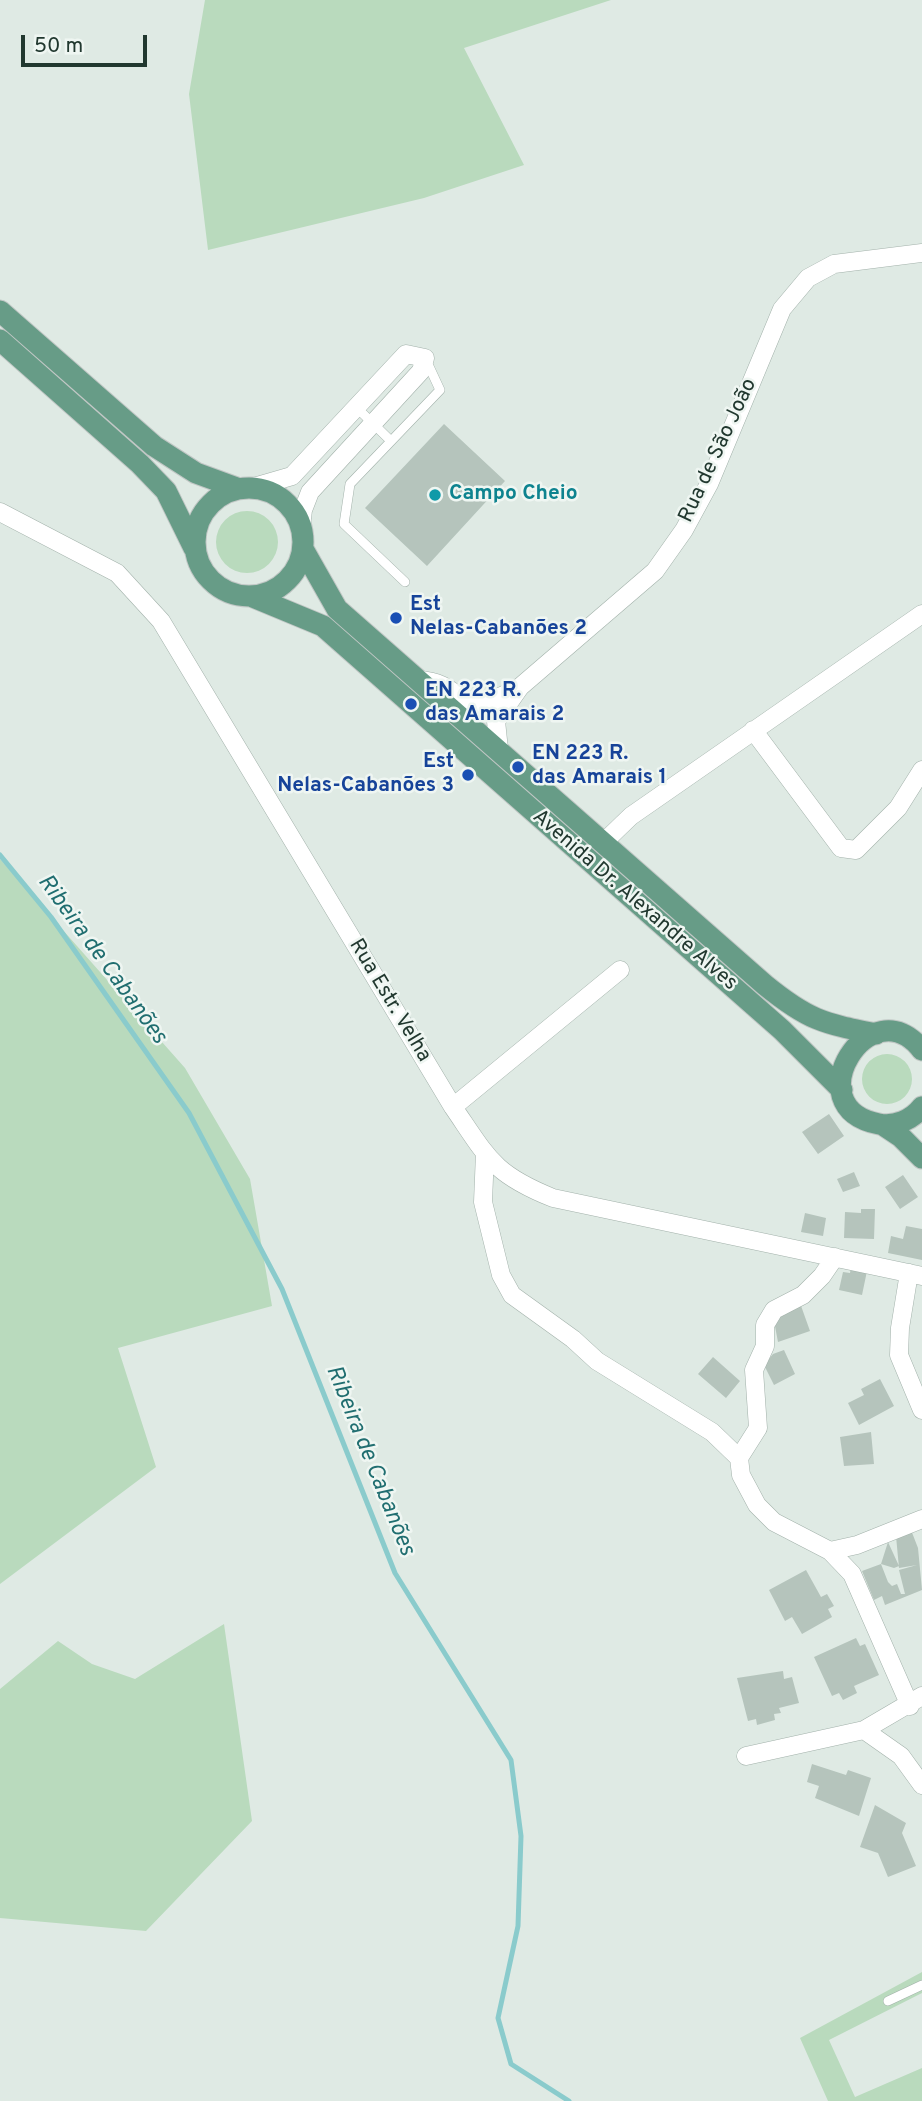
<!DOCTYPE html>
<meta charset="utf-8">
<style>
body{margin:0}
#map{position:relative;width:922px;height:2101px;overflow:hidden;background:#dfeae4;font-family:Overpass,sans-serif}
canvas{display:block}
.scale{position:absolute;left:21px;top:35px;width:126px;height:32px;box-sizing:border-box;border:4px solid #21382f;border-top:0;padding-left:9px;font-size:21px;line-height:24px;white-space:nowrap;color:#21382f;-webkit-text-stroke:5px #eff6f2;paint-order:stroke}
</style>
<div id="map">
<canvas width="922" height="2101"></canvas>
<div class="scale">50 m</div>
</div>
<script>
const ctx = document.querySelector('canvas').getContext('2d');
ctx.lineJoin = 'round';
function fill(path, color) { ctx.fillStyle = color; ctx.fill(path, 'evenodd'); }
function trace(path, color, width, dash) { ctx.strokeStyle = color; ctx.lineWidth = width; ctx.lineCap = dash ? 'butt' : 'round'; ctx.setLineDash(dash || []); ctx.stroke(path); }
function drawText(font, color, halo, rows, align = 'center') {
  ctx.font = font + ' Overpass,sans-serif'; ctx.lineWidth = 5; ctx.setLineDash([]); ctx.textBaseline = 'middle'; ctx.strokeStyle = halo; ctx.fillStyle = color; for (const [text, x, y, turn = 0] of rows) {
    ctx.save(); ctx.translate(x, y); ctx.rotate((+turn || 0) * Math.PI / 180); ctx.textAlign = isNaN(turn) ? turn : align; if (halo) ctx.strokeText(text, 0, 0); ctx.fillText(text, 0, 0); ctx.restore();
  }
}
fill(new Path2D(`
 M205 0H611L464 48 524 165 424 198 208 250 189 94Z
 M216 542a31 31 0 1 1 62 0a31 31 0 1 1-62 0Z
 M0 859 185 1068 250 1179 272 1306 118 1348 156 1467 0 1584Z
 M862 1079a25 25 0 1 1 50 0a25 25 0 1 1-50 0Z
 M224 1624 252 1821 146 1931 0 1918V1689L58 1641 92 1664 135 1679Z
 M922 1972V1993L829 2040 855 2097 922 2068V2101H828L800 2038Z`), '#b9dabd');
trace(new Path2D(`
 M0 855 51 917 189 1113 282 1289 395 1573 511 1760 521 1836 518 1926 498 2018 511 2064 569 2101`), '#8acbcc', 5);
fill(new Path2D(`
 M444 424 505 481 427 566 365 508Z
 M829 1114 844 1136 818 1154 802 1132Z
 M854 1172 860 1186 843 1192 837 1179Z
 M903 1175 918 1197 900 1209 885 1187Z
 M861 1209H875L874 1239 844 1238 845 1212 861 1213Z
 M805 1213 826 1218 823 1236 801 1232Z
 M906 1226 922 1229V1260L888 1253 891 1236 903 1239Z
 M851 1267 867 1271 862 1295 839 1290 843 1272 850 1273Z
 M800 1303 810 1331 778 1342 774 1321Z
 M784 1350 795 1374 774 1385 764 1365 773 1354Z
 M713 1357 740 1381 726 1398 698 1374Z
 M880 1379 894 1406 859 1425 848 1403 864 1395 861 1389Z
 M871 1432 874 1464 844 1466 840 1437Z
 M911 1530 918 1548 922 1590 885 1605 882 1596 874 1600 862 1571 881 1564 888 1582 892 1586 897 1584 901 1594H905L899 1570 917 1565 899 1568 896 1536Z
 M888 1542 899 1566 894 1568 881 1564Z
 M806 1570 821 1597 827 1594 834 1606 828 1609 832 1617 802 1634 792 1617 785 1621 769 1590Z
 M856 1638 860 1646 865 1644 879 1675 854 1686 857 1693 843 1700 839 1693 832 1696 814 1657Z
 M783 1671 784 1679 792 1677 799 1703 779 1708 781 1713 774 1714 775 1720 757 1725 756 1719 748 1721 737 1678Z
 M812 1764 846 1775 848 1770 871 1778 859 1816 815 1798 819 1786 807 1782Z
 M875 1805 906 1823 902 1833 916 1866 888 1877 878 1853 860 1847Z`), '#b5c4bc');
const service = new Path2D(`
 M356 407 391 441
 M405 582 344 524 350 484 440 390 427 362
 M888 2001 922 1985`);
const minor = new Path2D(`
 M254 487 292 476 406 354 425 358 421 371 310 492 303 510 301 527
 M0 512 117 573 161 621 453 1107C488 1158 493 1174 553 1198L922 1276
 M419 680C469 683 452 723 514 690
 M753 730 841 848 856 850 898 808 922 770
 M499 750 496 721 520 687 655 571 684 530 709 484 782 309 808 278 834 264 922 253
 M604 842 631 816 922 614
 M453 1107 620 970
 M485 1153 483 1202 501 1275 512 1295 573 1339 597 1361 712 1432 739 1458
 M835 1257 822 1276 803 1295 774 1310 765 1325V1346L754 1370 758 1428 739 1458 741 1475 757 1505 774 1522 830 1551 852 1574 910 1706
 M909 1273 900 1328 899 1355 922 1410
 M830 1551 857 1545 922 1519
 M864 1730 901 1756 922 1785
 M746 1756 864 1730 922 1696`);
const primary = new Path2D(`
 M0 311 154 446 196 473 237 488
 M0 340 140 464 166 491 194 548
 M195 542a54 54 0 1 1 108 0a54 54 0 1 1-108 0Z
 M303 549 337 609 765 985C808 1020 822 1023 876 1034
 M253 597 323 626 782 1030 842 1090
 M922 1050C871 984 793 1108 879 1124 895 1127 912 1120 922 1107
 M883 1125 901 1137 922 1158`);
trace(service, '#a2b1aa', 10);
trace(minor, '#a2b1aa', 19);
trace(primary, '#c1c7c5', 23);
trace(service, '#fff', 9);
trace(minor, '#fff', 18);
trace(primary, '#679c87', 21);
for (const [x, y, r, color] of [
 [435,495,7,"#0f9aa8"],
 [396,618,7,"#1a4fb4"],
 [411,704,7,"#1a4fb4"],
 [518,767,7,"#1a4fb4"],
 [468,775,7,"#1a4fb4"]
]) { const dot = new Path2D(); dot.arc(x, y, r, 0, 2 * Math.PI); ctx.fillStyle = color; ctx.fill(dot); trace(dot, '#eff6f2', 2.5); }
drawText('21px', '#21382f', '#eff6f2', [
 ["Rua de São João",719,451,-65],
 ["Avenida Dr. Alexandre Alves",634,901,41],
 ["Rua Estr. Velha",389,1001,59]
]);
drawText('bold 21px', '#0d838f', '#eff6f2', [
 ["Campo Cheio",449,495]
], 'left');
drawText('bold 21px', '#164399', '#eff6f2', [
 ["Est",410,606],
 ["Nelas-Cabanões 2",410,630],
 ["EN 223 R.",425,692],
 ["das Amarais 2",425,716],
 ["EN 223 R.",532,755],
 ["das Amarais 1",532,779],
 ["Est",454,763,"right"],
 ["Nelas-Cabanões 3",454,787,"right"]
], 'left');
drawText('italic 23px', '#206e70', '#eff6f2', [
 ["Ribeira de Cabanões",101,960,54],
 ["Ribeira de Cabanões",369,1461,68]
]);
</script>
